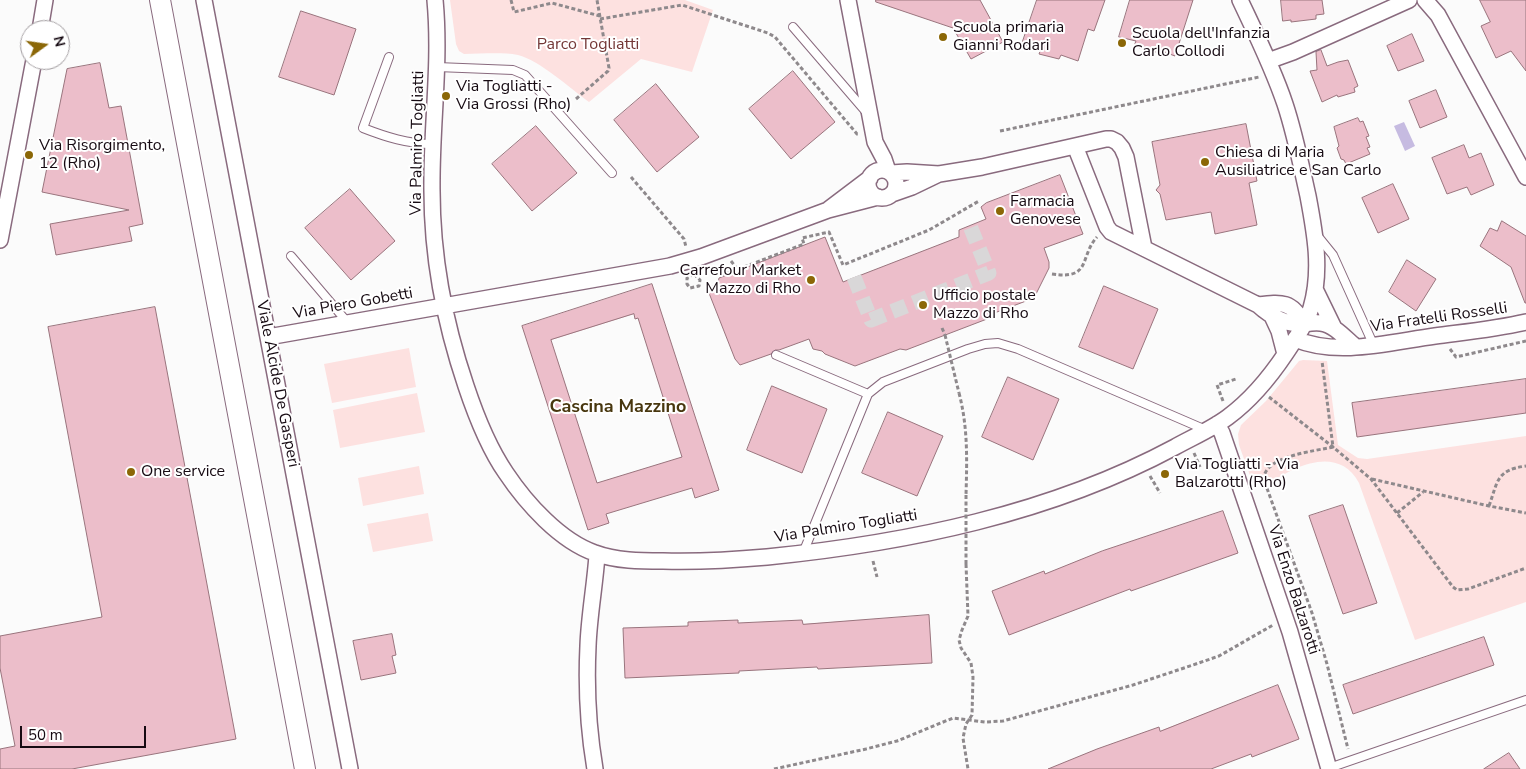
<!DOCTYPE html>
<style>
body{margin:0}
#map{position:relative;width:1526px;height:769px;overflow:hidden;background:#fbfbfb;font-family:"Nunito Sans",sans-serif}
canvas{display:block}
.north{position:absolute;left:20px;top:20px;width:50px;height:50px;box-sizing:border-box;background:#fff;border:1px solid #a29da0;border-radius:50%;rotate:76deg;font-size:14px;font-weight:700;line-height:20px;text-align:center;color:#160a12}
.north::after{content:'';display:block;margin:auto;width:18px;height:22px;background:#8b6707;clip-path:polygon(50% 0,100% 100%,50% 72%,0 100%)}
.scale{position:absolute;left:20px;top:726px;width:126px;height:22px;box-sizing:border-box;border:2px solid #160a12;border-top:0;padding-left:6px;font-size:15px;line-height:18px;white-space:nowrap;color:#160a12;-webkit-text-stroke:4px #fff;paint-order:stroke}
</style>
<div id="map">
<canvas width="1526" height="769"></canvas>
<div class="north">N</div>
<div class="scale">50 m</div>
</div>
<script>
const ctx = document.querySelector('canvas').getContext('2d');
ctx.lineJoin = 'round';
function fill(path, color) { ctx.fillStyle = color; ctx.fill(path, 'evenodd'); }
function trace(path, color, width, dash) { ctx.strokeStyle = color; ctx.lineWidth = width; ctx.lineCap = dash ? 'butt' : 'round'; ctx.setLineDash(dash || []); ctx.stroke(path); }
function drawText(font, color, halo, rows, align = 'center') {
  ctx.font = font + ' "Nunito Sans",sans-serif'; ctx.lineWidth = 4; ctx.setLineDash([]); ctx.textBaseline = 'middle'; ctx.strokeStyle = halo; ctx.fillStyle = color; for (const [text, x, y, turn = 0] of rows) {
    ctx.save(); ctx.translate(x, y); ctx.rotate((+turn || 0) * Math.PI / 180); ctx.textAlign = isNaN(turn) ? turn : align; if (halo) ctx.strokeText(text, 0, 0); ctx.fillText(text, 0, 0); ctx.restore();
  }
}
fill(new Path2D(`
 M450 0H685L713 10 692 72 641 59 589 102C570 88 539 60 518 55 501 52 481 54 464 54L459 51 456 44Z
 M409 348 416 387 332 403 324 364Z
 M1303 360 1327 361 1338 445 1358 458 1367 459 1526 436V602L1415 640 1359 483C1339 445 1295 465 1269 484L1264 479 1254 482 1252 481 1239 445 1238 434 1241 425 1266 401 1299 361Z
 M417 393 425 432 340 448 333 410Z
 M419 466 424 494 363 506 358 478Z
 M428 513 433 541 373 552 367 524Z`), '#fde1e0');
fill(new Path2D(`
 M1404 122 1415 146 1405 151 1394 126Z`), '#c6bbe1');
const building = new Path2D(`
 M876 0H980L1003 42 971 59 953 28 876 2Z
 M1037 0H1105L1094 31 1088 29 1078 61 1061 55 1059 59 1039 54 1041 49 1022 44Z
 M1130 0H1193L1175 56 1156 49 1155 53 1134 46 1136 41 1119 37Z
 M1281 0H1322L1324 14 1316 15V19L1291 22V20L1283 21Z
 M1480 0H1526V71L1511 51 1496 58 1481 26 1490 22Z
 M301 11 356 29 334 95 279 77Z
 M1412 34 1424 61 1398 71 1387 46Z
 M1321 50 1327 66 1338 62 1348 60 1358 86 1354 88 1355 92 1338 97 1337 95 1322 102 1310 71 1317 70 1316 52Z
 M100 63 109 108 121 106 143 224 129 227 132 241 56 255 50 224 129 210 42 192 67 69Z
 M793 71 835 122 791 159 749 109Z
 M656 84 699 137 657 172 614 120Z
 M1436 90 1447 117 1420 128 1409 101Z
 M1358 118 1360 122 1363 121 1369 136 1366 137 1370 147 1367 148 1370 154 1346 164 1344 160 1341 159 1337 148 1339 146 1334 127Z
 M1246 124 1257 181 1249 183 1257 225 1215 234 1211 212 1166 220 1160 194 1156 190 1160 185 1152 142Z
 M536 126 577 173 532 211 492 164Z
 M1464 145 1469 158 1481 153 1494 185 1471 195 1467 187 1447 194 1432 158Z
 M1060 175 1083 234 1044 248 1049 262V268L1034 298 989 315 987 319 906 350 900 349 855 366 825 354 822 351 813 349 809 339 779 350H775L771 354 740 365 735 359 707 288 718 283 719 278 825 237 843 282 959 237V230L986 219 981 207 986 203Z
 M1393 184 1409 219 1378 233 1362 198Z
 M350 189 395 241 351 280 305 228Z
 M1502 221 1526 236V303H1525L1511 267 1480 246 1490 228 1497 231Z
 M1407 260 1436 279 1416 311 1389 292Z
 M652 284 719 490 695 498 692 488 606 514 609 523 588 530 522 326ZM634 314 635 319 638 318 682 457 597 483 551 340Z
 M1104 286 1158 309 1133 369 1079 347Z
 M155 307 236 739 72 769H0V749L15 746 0 668V636L102 617 48 327Z
 M1008 377 1059 399 1033 460 982 437Z
 M1526 379V413L1357 437 1352 403Z
 M772 386 827 409 802 473 747 450Z
 M888 412 943 436 917 496 862 473Z
 M1343 505 1377 603 1343 614 1309 516Z
 M1223 511 1238 553 1131 591 1130 589 1009 635 992 591 1044 571 1045 574 1102 551Z
 M929 615 932 663 818 669 817 667 739 671V673L625 678 623 628 688 626V622L738 620V623L802 620 803 624Z
 M392 634 396 655 392 656 396 673 361 680 353 641Z
 M1484 637 1494 665 1353 714 1343 685Z
 M1278 685 1299 739 1252 757 1251 754 1211 769H1048L1097 749 1159 727 1160 731Z
 M1509 753 1520 769H1484Z`);
fill(building, '#ecbeca');
trace(building, '#99747d', 1);
trace(new Path2D(`
 M854 277 871 320 989 273 970 226`), '#d9d7d8', 15, [15, 8]);
const lane = new Path2D(`
 M793 27 867 113
 M389 57 363 128C386 137 408 144 433 144
 M437 67 513 70 525 75 612 173
 M1316 234 1333 255 1374 346
 M291 256 348 323
 M776 355 868 394
 M803 553 868 394 883 382 968 349 985 344 998 343 1018 349 1206 430
 M1329 768 1526 700`);
const street = new Path2D(`
 M204 0 350 769
 M435 0C441 64 431 127 432 191 432 257 445 324 466 386 476 416 488 447 506 473 526 503 560 541 595 553 616 561 641 561 663 561 698 562 733 560 767 557 907 543 1050 514 1175 447 1193 437 1212 429 1228 417 1251 400 1270 377 1286 353 1296 338 1306 324 1311 308 1322 271 1315 233 1308 196 1301 165 1295 134 1285 104 1273 68 1256 34 1240 0
 M848 0 875 142 884 159 888 171
 M1425 0 1438 15 1526 177
 M40 30 45 0
 M1268 61 1293 52 1409 0
 M1075 146 1107 227 1111 232 1258 305C1271 317 1286 325 1305 324 1310 323 1315 322 1321 323 1335 325 1346 339 1356 347
 M868 184a14 14 0 1 1 28 0a14 14 0 1 1-28 0Z
 M891 173 907 172 939 174 982 167 1106 139H1111L1117 142 1122 148 1126 157 1144 248
 M892 194 912 187 939 174
 M829 209 870 178
 M0 240 34 60
 M1315 289 1334 328
 M1258 305C1282 302 1292 301 1304 324
 M1272 316 1279 331 1285 354
 M268 337 670 266 701 257 828 210 878 197
 M1295 339C1338 357 1391 342 1435 336 1465 332 1496 329 1526 322
 M1217 424 1222 433 1290 632 1329 769
 M595 769C588 728 586 688 588 646 589 616 595 585 597 555`);
const secondary = new Path2D(`
 M160 0 305 769`);
trace(lane, '#896a7e', 10);
trace(street, '#896a7e', 18);
trace(secondary, '#896a7e', 22);
trace(new Path2D(`
 M511 0 514 12 552 3 600 16
 M600 19 682 5 768 33 775 37 857 134H858
 M576 99 608 71 609 68 597 0
 M1000 131 1259 77
 M631 177 684 239 686 247
 M731 261 738 270
 M722 265 723 275 804 244 802 238 829 232 843 265 929 230 979 201
 M694 274 700 280 699 286 690 288 687 284V278Z
 M1052 274C1092 280 1079 257 1097 237
 M942 328 945 335
 M1450 349 1456 357 1526 341
 M959 393C968 427 967 460 966 495
 M1269 397 1333 447 1371 479 1453 587 1457 590 1468 589 1526 568
 M1223 401 1217 385 1236 379
 M1194 453 1200 467
 M1150 476 1160 493
 M1372 479 1489 506 1526 513
 M1264 480C1262 456 1316 451 1333 447L1322 361
 M1254 484 1264 480 1312 613 1327 664 1348 749
 M1489 506C1498 481 1496 470 1526 466
 M1397 513 1423 492
 M873 561 877 577
 M966 564 968 616 962 630 959 640 961 648 971 663 973 677 972 715 966 724 963 738 968 769
 M774 769 866 749 897 741 953 718 985 722 1003 721 1133 685 1187 667 1219 656 1273 625`), '#8e898c', 3, [4, 2.5]);
trace(lane, '#fff', 8);
trace(street, '#fff', 15);
trace(secondary, '#fff', 20);
trace(new Path2D(`
 M945 335 959 393
 M966 564V495`), '#8e898c', 3, [4, 2.5]);
for (const [x, y, r, color] of [
 [943,37,5,"#8b6707"],
 [1122,43,5,"#8b6707"],
 [446,96,5,"#8b6707"],
 [29,155,5,"#8b6707"],
 [1205,162,5,"#8b6707"],
 [1000,211,5,"#8b6707"],
 [811,280,5,"#8b6707"],
 [923,305,5,"#8b6707"],
 [131,472,5,"#8b6707"],
 [1165,474,5,"#8b6707"]
]) { const dot = new Path2D(); dot.arc(x, y, r, 0, 2 * Math.PI); ctx.fillStyle = color; ctx.fill(dot); trace(dot, '#fff', 2); }
drawText('16px', '#160a12', '#fff', [
 ["Scuola primaria",953,28],
 ["Gianni Rodari",953,46],
 ["Scuola dell'Infanzia",1132,34],
 ["Carlo Collodi",1132,52],
 ["Via Togliatti -",456,87],
 ["Via Grossi (Rho)",456,105],
 ["Via Risorgimento,",39,146],
 ["12 (Rho)",39,164],
 ["Chiesa di Maria",1215,153],
 ["Ausiliatrice e San Carlo",1215,171],
 ["Farmacia",1010,202],
 ["Genovese",1010,220],
 ["Carrefour Market",801,271,"right"],
 ["Mazzo di Rho",801,289,"right"],
 ["Ufficio postale",933,296],
 ["Mazzo di Rho",933,314],
 ["Via Togliatti - Via",1175,465],
 ["Balzarotti (Rho)",1175,483],
 ["One service",141,472]
], 'left');
drawText('16px', '#733736', '#fff', [
 ["Parco Togliatti",588,45]
]);
drawText('16px', '#160a12', '#fff', [
 ["Via Palmiro Togliatti",418,143,-89],
 ["Via Piero Gobetti",353,304,-10],
 ["Via Fratelli Rosselli",1439,318,-8],
 ["Viale Alcide De Gasperi",277,384,79],
 ["Via Palmiro Togliatti",846,527,-9],
 ["Via Enzo Balzarotti",1293,590,72]
]);
drawText('bold 18px', '#48370f', '#fff', [
 ["Cascina Mazzino",618,408]
]);
</script>
